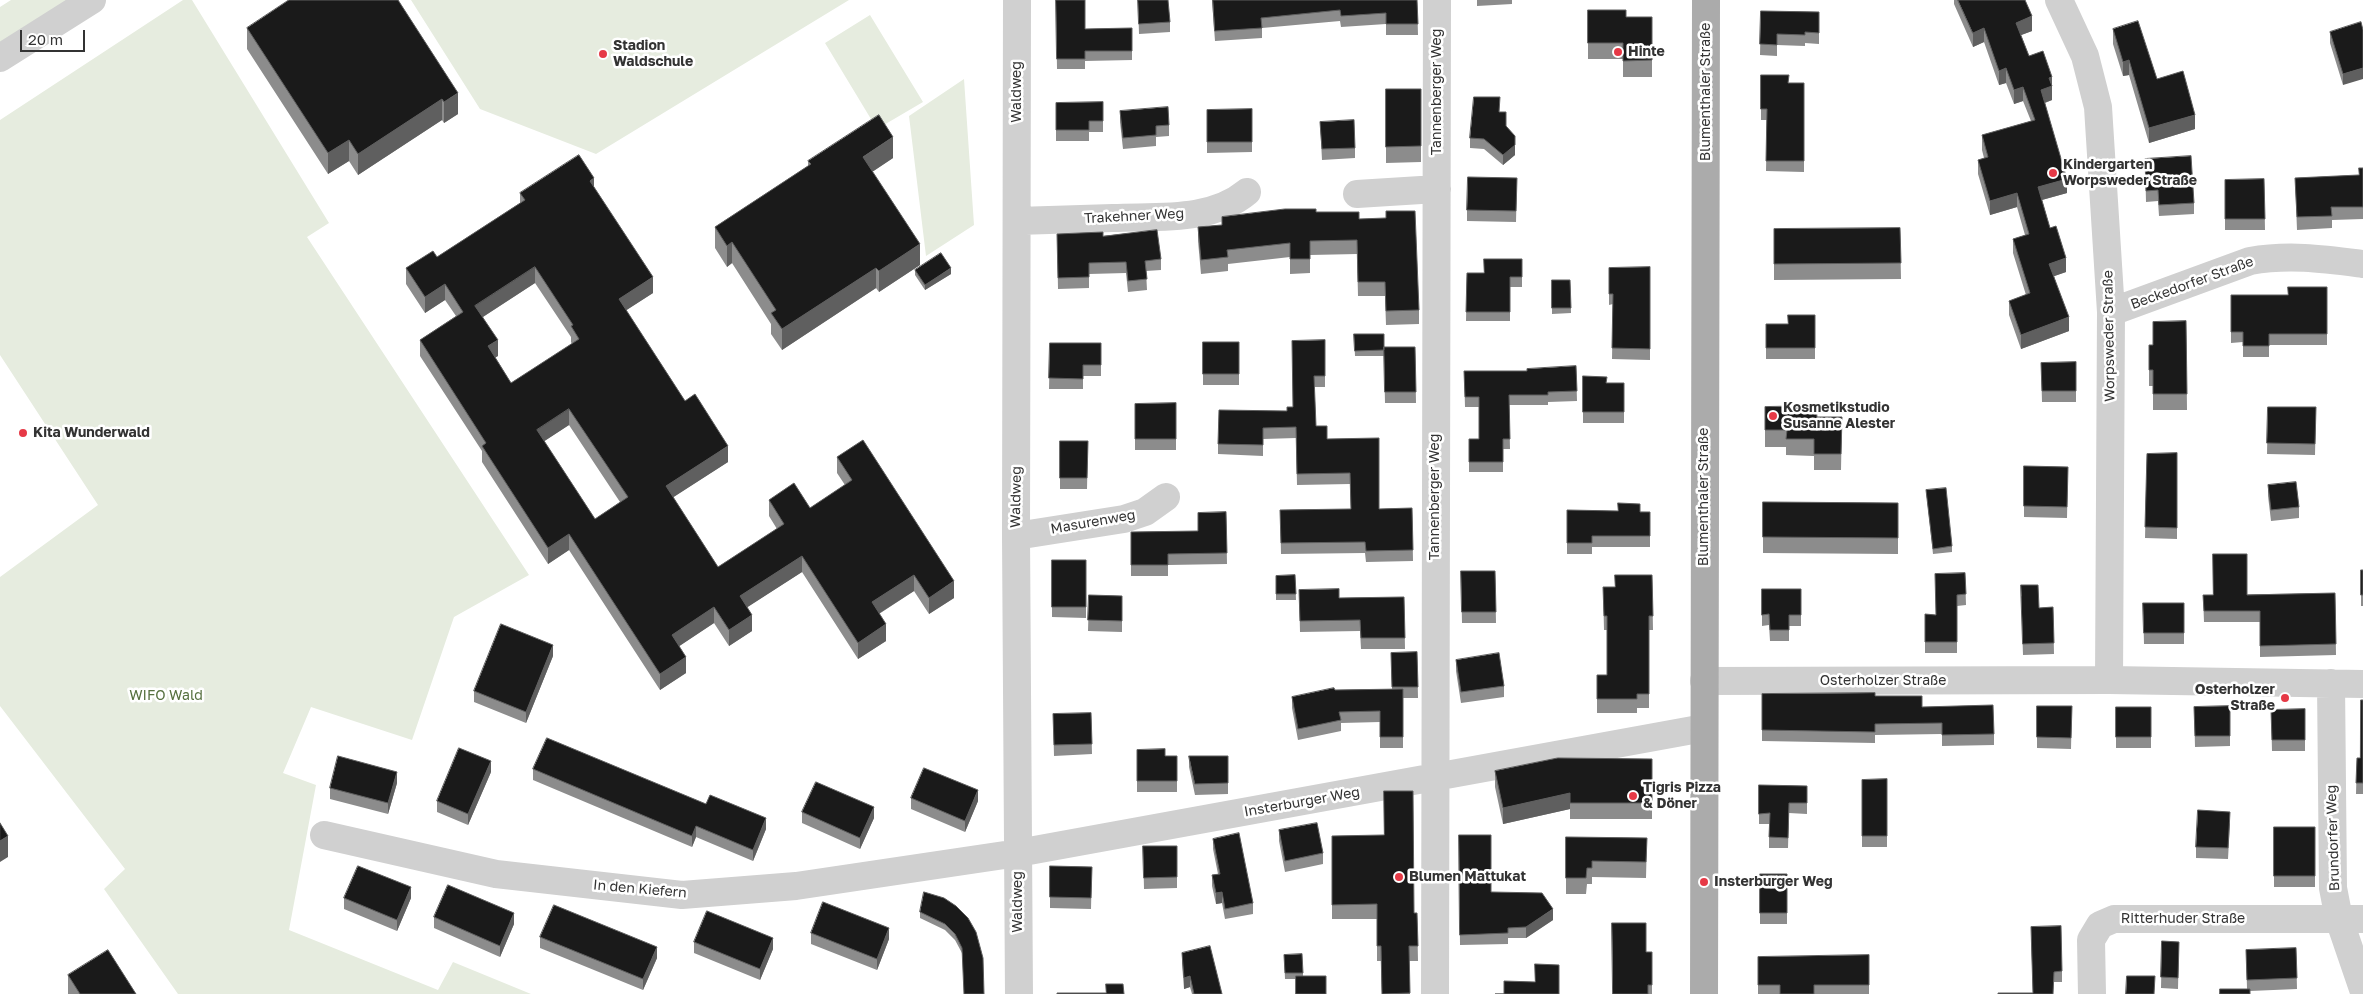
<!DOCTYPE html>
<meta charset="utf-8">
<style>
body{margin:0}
#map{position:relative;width:2363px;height:994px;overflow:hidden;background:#fff;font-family:"Golos Text",sans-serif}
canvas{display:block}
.scale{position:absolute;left:20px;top:30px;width:65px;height:22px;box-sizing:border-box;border:2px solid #333;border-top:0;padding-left:6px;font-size:15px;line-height:18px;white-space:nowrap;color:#333;-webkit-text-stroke:4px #fff;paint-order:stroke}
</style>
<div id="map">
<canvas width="2363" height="994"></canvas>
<div class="scale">20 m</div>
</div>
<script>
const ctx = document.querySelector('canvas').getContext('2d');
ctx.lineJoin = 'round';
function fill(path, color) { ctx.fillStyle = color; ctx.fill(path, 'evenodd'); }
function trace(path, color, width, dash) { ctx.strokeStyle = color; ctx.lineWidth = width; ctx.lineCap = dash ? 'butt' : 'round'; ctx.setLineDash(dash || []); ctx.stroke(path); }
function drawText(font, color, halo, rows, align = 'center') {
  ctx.font = font + ' "Golos Text",sans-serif'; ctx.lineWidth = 5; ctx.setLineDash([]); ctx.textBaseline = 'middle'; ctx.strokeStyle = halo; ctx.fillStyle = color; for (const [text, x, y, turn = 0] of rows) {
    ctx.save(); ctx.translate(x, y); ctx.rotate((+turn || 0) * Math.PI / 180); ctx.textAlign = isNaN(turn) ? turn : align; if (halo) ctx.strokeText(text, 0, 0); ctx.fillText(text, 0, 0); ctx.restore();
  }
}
fill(new Path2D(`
 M11 0H71L0 45V7Z
 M183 0H192L329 223 307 237 529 575 454 617 412 740 311 707 283 773 316 785 289 930 438 990 453 962 531 994H178L104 889 125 869 0 706V577L98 505 0 355V120Z
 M411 0H849L596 154 480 109Z
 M870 15 923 102 877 129 825 43Z
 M964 79 974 225 926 256 909 116Z`), '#e6ecdf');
trace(new Path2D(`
 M1017 0 1016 536 1019 994
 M2059 0 2085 56 2098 107 2111 312 2109 680
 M0 58 92 0
 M1357 194 1437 189
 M1017 221C1049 220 1081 219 1113 218 1158 216 1211 222 1247 192
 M2111 312 2250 261C2289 254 2324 259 2363 264
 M1016 536 1124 519 1145 512 1166 497
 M1704 681 2109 680 2363 684
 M2331 683 2333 888 2339 919 2363 989
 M324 835 496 874 682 895 796 886 1018 853 1704 728
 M1435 994 1437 0
 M2092 994 2091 940 2100 925 2114 919H2363`), '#d0d0d0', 28);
trace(new Path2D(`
 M1704 994 1706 0`), '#ababab', 28);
fill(new Path2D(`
 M398 0 458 114 444 123 442 120 358 175 349 161 328 174 247 49V28Z
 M1056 0 1085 29 1132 28V60L1085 61V69H1057Z
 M1138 0 1170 22V32L1139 34Z
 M1212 0H1417L1418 35H1386V24L1341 27 1340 21 1262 28V38L1215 41Z
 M1477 0H1512V4L1477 6Z
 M1954 0H2025L2032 31 2021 35 2029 56 2052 85V100L2045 103 2067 193 2042 200 2050 228 2066 272 2054 276 2069 331 2021 349 2009 315V301L2026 295 2013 253V239L2025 235 2017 207 1990 215 1978 174V160L1984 158 1982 150V135L2031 121 2023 101 2014 104 2006 83 1999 85 1984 42 1973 47 1954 4Z
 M1588 10 1626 17H1652V77H1623V59H1588Z
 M1761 11 1819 12V44L1805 43V46L1777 45V56L1760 55Z
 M2361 22 2343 85 2330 43V32Z
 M2113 29 2157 79 2195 129 2149 143 2129 75 2123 76 2113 44Z
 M1761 75 1788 83H1804V172L1766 171 1767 120H1761Z
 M1386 89H1421V162L1386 163Z
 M1103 102V132H1089V141H1056V103Z
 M1252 109V152L1207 153V110Z
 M1120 111 1169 125V136L1156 137V146L1123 149 1120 122Z
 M1500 112 1506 126 1515 155 1503 165 1484 149 1470 148V138Z
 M1320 122 1355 148V158L1322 160Z
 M893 158 872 172 920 265 879 292 876 288 782 350 771 334V324L732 263 727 267 715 248V227L808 166V161Z
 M2145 159 2194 203V214L2159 216 2158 201 2146 202Z
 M2363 168V219L2332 220V228L2297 230 2295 178 2359 175Z
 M1517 178 1516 222 1467 221V210Z
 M2264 179 2265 230H2225V180Z
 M594 187 653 293 626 310 685 401 728 462 673 497 718 567 777 529 769 516V500L810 508 845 485 837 473V457L954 598 929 614 914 591 879 614 886 641 858 659 802 572 747 607 752 631 729 646 714 623 679 646 686 673 660 690 569 550 548 564 482 462V451L420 356V340L456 316 445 300 425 313 406 284V268L437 257 520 203V193ZM535 283 571 337V342L572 344 511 383 495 357 498 356 483 317ZM569 425 620 502 595 519 544 441Z
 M1316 212 1359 219 1419 310V324L1386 325 1385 296H1358L1357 254 1310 255V273L1290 274V257L1228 264V271L1201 274 1198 241V227L1222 225V217Z
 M1900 228 1901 279 1774 280V229Z
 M1057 234 1103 236 1161 259V270L1146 271 1147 290 1128 292 1126 273 1089 274V288L1058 289Z
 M1522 259V287H1510V321H1466L1467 273H1484Z
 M1650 267V360L1612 359 1613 304 1609 305V268Z
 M915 270 951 274 925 290 915 275Z
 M1552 280H1570L1571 313 1552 314Z
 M2327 287V345H2269V357H2243V342L2231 343V295H2288Z
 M1815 315V359H1766V324H1788Z
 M2186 321 2187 410H2153V386H2149V345H2153Z
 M1354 334 1385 347H1415L1416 403H1385L1384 356H1355Z
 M1325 340V387H1314L1316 426 1327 439 1379 509 1412 508 1413 561 1366 562 1365 553 1281 554 1280 510 1351 509 1350 484 1297 485 1296 438 1263 439V456L1218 454V444L1287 411 1293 407Z
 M1203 342H1239V385H1203Z
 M1050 343H1101V376H1083V389H1049Z
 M2076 362V402H2042L2041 363Z
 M1576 366 1577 401 1548 402V405H1509L1510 449H1503V472H1469V439H1479V407H1465L1464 371H1527Z
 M1583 376 1607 383H1624V423H1583Z
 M1176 403V450H1135V404Z
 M1765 407 1817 417H1842L1841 470H1814V456L1786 455V447H1765Z
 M2268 407H2316L2315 455 2267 454Z
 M1060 441H1088L1087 489H1060Z
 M2177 453V539L2145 538 2147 454Z
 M2024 466 2068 467 2067 518 2024 517Z
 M2268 485 2299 507V518L2271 521 2268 496Z
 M1926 490 1952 546V552L1933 554Z
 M1763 502 1898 503V554L1763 553Z
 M1567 510 1650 512V547H1592V554H1567Z
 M1226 512 1227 564 1168 565V576H1131V532L1198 531Z
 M1052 560H1086V618L1052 617Z
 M2361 570H2363V606H2361Z
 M1461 571H1495L1496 623H1462Z
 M1965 573 1966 605 1957 606V653H1925V614L1936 615Z
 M1295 575 1296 600H1276V576Z
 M1652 575 1653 630H1649V708H1637V713H1597V675H1607V630H1604L1603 587H1615Z
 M1762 589H1801V626H1789V641H1770L1769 625 1762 626Z
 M1299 590 1339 598 1404 597 1405 649H1361L1360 631 1300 632Z
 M2335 593 2336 655 2260 657V622H2204L2203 595Z
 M1089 595 1122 596V632L1088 631Z
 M2021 596 2039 608 2053 607 2054 654 2023 655Z
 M2143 603H2184V644H2144Z
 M1417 652 1418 698H1403V748H1380V722L1341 723V731L1298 740 1292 708V697L1335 690 1392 689 1391 653Z
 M553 656 526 723 474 702V691Z
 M1456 660 1504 686V697L1461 703 1456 671Z
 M1762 694 1875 696 1922 707 1994 734V745L1942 746V734L1875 735V743L1762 741Z
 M2363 700V794H2356L2357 758H2360Z
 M2037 706H2072L2071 749 2037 748Z
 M2230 706V746L2195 747 2194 707Z
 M2116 707H2151V748H2116Z
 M2305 709V751H2272L2271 710Z
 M1091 713 1092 754 1054 756 1053 714Z
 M1137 750 1165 756H1177V792H1137Z
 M1189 756H1228V794L1195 795 1189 767Z
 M1652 759V819H1570V809L1503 824 1495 787V771Z
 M533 769 766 829 753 861 696 837 692 847 533 780Z
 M491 772 468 825 437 812V801Z
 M1887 779V847H1862V780Z
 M397 783 388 814 330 799V788Z
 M1759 785 1807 786V814L1789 813 1788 848H1769V824H1759Z
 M911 798 978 801 965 832 911 809Z
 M802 812 874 818 860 849 802 823Z
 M2230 823 2228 859 2196 858V847Z
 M2274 827H2315V887H2274Z
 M1279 830 1323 853V864L1285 872 1279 841Z
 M1459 835 1491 892 1553 920 1526 938H1508V944L1460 945Z
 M1332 836 1414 913H1417L1418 961H1409L1410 994H1382L1381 961H1377V919H1332Z
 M1566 837 1647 838 1646 878 1592 877V884H1587L1586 894H1566Z
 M1213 839 1253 903V914L1225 919 1222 903 1216 904 1212 886V875L1218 874 1213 849Z
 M1143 846H1177V888L1144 889Z
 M1050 866 1092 867 1091 909 1050 908Z
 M1760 874H1787V924H1760Z
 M344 898H411L397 931 344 909Z
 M944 898 984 994 955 940 945 930 920 918V912Z
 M434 917 514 924 500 957 434 928Z
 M811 933 889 939 877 970 811 944Z
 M540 937 657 958 643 990 540 948Z
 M2031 938 2062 971V982H2054L2033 993Z
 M2162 941 2179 942 2178 989 2161 988Z
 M694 942 773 949 760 980 694 953Z
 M2296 948 2297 989 2250 991 2247 989 2246 950Z
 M1646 952H1652V994H1613Z
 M1182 953 1222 994H1192L1190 987 1184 989 1182 964Z
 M1284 955 1303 973V976L1296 979H1285Z
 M1869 955V994H1758V957Z
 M68 975 136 994H68Z`), '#8c8c8c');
fill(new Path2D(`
 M2032 16V31L2016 37V23Z
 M1984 28V42L1973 47V33Z
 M2129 60V75L2123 76V62Z
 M2006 68V83L1999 85V71Z
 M2363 68V79L2343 85V74Z
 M2052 77V100L2041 104V90L2049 78Z
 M2023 87V101L2014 104V90Z
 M458 93V114L444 123V102Z
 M442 99V120L358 175V154Z
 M2195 115V129L2149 143V128Z
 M1515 136V155L1503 165V155Z
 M893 137V158L863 178V157Z
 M349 140V161L328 174V153Z
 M594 178V194L590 181Z
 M2067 179V193L2038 201V187Z
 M2017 193V207L1990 215V201Z
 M732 242V263L727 267V246Z
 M920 244V265L879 292V271Z
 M2066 258V272L2049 278V264Z
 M535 267V283L475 322V306Z
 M876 268V288L782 350V329Z
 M951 268V274L925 290V285Z
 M653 277V293L619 315V299Z
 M445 284V300L425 313V297Z
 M2069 317V331L2021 349V335Z
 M498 340V356L488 362V346Z
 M569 409V425L537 446V430Z
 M728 446V462L666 502V486Z
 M569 534V550L548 564V548Z
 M802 556V572L740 612V596Z
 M914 575V591L872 618V602Z
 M954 581V598L929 614V598Z
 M714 607V623L672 651V635Z
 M752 615V631L729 646V630Z
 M886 624V641L858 659V643Z
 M553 645V656L526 723V712Z
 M686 657V673L660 690V674Z
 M491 761V772L468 825V814Z
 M397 772V783L388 814V803Z
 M978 790V801L965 832V821Z
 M1570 793V809L1503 824V808Z
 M874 807V818L860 849V838Z
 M766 818V829L753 861V850Z
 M696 826V837L692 847V836Z
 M8 836V857L0 862V841Z
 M411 887V898L397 931V920Z
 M1222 892V903L1216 904V893Z
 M1553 909V920L1526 938V927Z
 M514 913V924L500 957V946Z
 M889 928V939L877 970V959Z
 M773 938V949L760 980V969Z
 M657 947V958L643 990V979Z
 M1190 976V987L1184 989V978Z`), '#5f5f5f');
const building = new Path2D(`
 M289 0H398L458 93 444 102 442 99 358 154 349 140 328 153 247 28Z
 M1056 0H1085V29L1132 28V51H1085V59H1057Z
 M1138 0H1168L1170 22 1139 24Z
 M1213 0H1417L1418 24H1386V13L1341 16 1340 10 1261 18 1262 28 1215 31Z
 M1958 0H2025L2032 16 2016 23 2029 56 2043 51 2052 77 2049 78 2052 86 2041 90 2067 179 2038 187 2050 228 2056 226 2066 258 2049 264 2069 317 2021 335 2009 301 2030 293 2013 239 2029 234 2017 193 1990 201 1978 160 1988 157 1982 135 2035 120 2023 87 2014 90 2006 68 1999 71 1984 28 1973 33Z
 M1588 10H1626V17H1652V60L1623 61V43H1588Z
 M1761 11 1819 12V33L1805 32V35L1777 34V45L1760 44Z
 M2138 21 2157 79 2183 71 2195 115 2149 128 2129 60 2123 62 2113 29Z
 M2361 22 2363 30V68L2343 74 2330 32Z
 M1761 75H1789L1788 83H1804V161H1766L1767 109H1761Z
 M1386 89H1421V146L1386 147Z
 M1474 97H1500L1499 112H1506V126L1515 136V145L1503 155 1484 139 1470 138Z
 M1103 102V121H1089V130H1056V103Z
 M1168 107 1169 125 1156 126V135L1123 138 1120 111Z
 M1252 109V142H1207V110Z
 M879 115 893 137 863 157 920 244 879 271 876 268 782 329 771 313 776 310 732 242 727 246 715 227 811 164 808 161Z
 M1354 120 1355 148 1322 149 1320 122Z
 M579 155 594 178 590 181 653 277 619 299 685 401 695 394 728 446 666 486 718 567 784 524 769 500 794 483 810 508 852 480 837 457 863 440 954 581 929 598 914 575 872 602 886 624 858 643 802 556 740 596 752 615 729 630 714 607 672 635 686 657 660 674 569 534 548 548 482 446 486 443 420 340 463 312 445 284 425 297 406 268 433 251 437 257 525 200 520 193ZM535 267 573 325 571 326 579 339 511 383 488 346 498 340 475 306ZM569 409 628 497 595 519 537 430Z
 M2191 156 2194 203 2159 205 2158 190 2146 191 2145 159Z
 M2359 168H2363V207H2331L2332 216 2297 217 2295 178 2359 175Z
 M1468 177 1517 178 1516 211 1467 210Z
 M2264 179 2265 219H2225V180Z
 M1285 209H1316V212H1359V219L1386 218V211H1415L1419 310 1386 311 1385 282H1358L1357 240 1310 241V259H1290V243L1227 250 1228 257 1201 260 1198 227 1222 225V217Z
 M1900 228 1901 263 1774 264V229Z
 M1157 230 1161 259 1145 261 1147 279 1128 281 1126 262 1089 263V277L1058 278 1057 234 1103 232V236Z
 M941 253 951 268 925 285 915 270Z
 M1484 259H1522V277H1510V312H1466L1467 273H1484Z
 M1650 267V349L1612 348 1613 294H1609V268Z
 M1552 280H1570L1571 308H1552Z
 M2288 287H2327V334H2269V346H2243V332H2231V295H2288Z
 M1788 315H1815V348H1766V324H1788Z
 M2186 321 2187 394H2153V370H2149V345H2153V322Z
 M1354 334H1384V350L1355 351Z
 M1325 340V376H1314L1316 426H1327V439L1379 438V509L1412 508 1413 550 1366 551 1365 542 1281 543 1280 510 1351 509 1350 473 1297 474 1296 427 1263 428V445L1218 444 1219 410 1287 411V407H1293L1292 341Z
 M1203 342H1239V374H1203Z
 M1050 343H1101V365H1083V379L1049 378Z
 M1384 347H1415L1416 392H1385Z
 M2076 362V391H2042L2041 363Z
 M1576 366 1577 391 1548 392V395H1509L1510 439H1503V462H1469V439H1479V397H1465L1464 371H1527V369Z
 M1583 376 1607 377 1606 383H1624V412H1583Z
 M1176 403V439H1135V404Z
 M1816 406 1817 417H1842L1841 454H1814V439H1786L1787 430H1765V407Z
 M2268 407H2316L2315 444 2267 443Z
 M1060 441H1088L1087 478H1060Z
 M2177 453V528L2145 527 2147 454Z
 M2024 466 2068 467 2067 507 2024 506Z
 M2296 482 2299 507 2271 510 2268 485Z
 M1946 488 1952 546 1933 549 1926 490Z
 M1763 502 1898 503V538L1763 537Z
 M1618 503 1640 504V512H1650V536H1592V543H1567V510L1618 511Z
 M1226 512 1227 553 1168 554V565H1131V532L1198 531V513Z
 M2213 554H2247V595L2335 593 2336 644 2260 646V611H2204L2203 595H2213Z
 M1052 560H1086V607H1052Z
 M2361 570H2363V595H2361Z
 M1461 571H1495L1496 612H1462Z
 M1965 573 1966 594 1957 595V642H1925V614L1936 615 1935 574Z
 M1295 575 1296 594H1276V576Z
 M1615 575H1652L1653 616H1649V694H1637V699H1597V675H1607V616H1604L1603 587H1615Z
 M2021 585H2038L2039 608 2053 607 2054 643 2023 644Z
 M1339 589V598L1404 597 1405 638H1361L1360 620 1300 621 1299 590Z
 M1762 589H1801V615H1789V630H1770L1769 614 1762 615Z
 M1089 595 1122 596V621L1088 620Z
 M2143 603H2184V633H2144Z
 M501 624 553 645 526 712 474 691Z
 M1417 652 1418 687H1392L1391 653Z
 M1499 653 1504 686 1461 692 1456 660Z
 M1334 688 1335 690 1403 689V737H1380V711L1339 712 1341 720 1298 729 1292 697Z
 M1875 693V696H1922V707L1993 705 1994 734 1942 735V723L1875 724V732L1762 730V694Z
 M2361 700H2363V783H2356L2357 758H2360Z
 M2037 706H2072L2071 738 2037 737Z
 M2230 706V736H2195L2194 707Z
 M2116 707H2151V737H2116Z
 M2305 709V740H2272L2271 710Z
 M1091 713 1092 744 1054 745 1053 714Z
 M547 738 706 804 710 795 766 818 753 850 696 826 692 836 533 769Z
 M459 748 491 761 468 814 437 801Z
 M1165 749V756H1177V781H1137V750Z
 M338 756 397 772 388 803 330 788Z
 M1189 756H1228V783L1195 784Z
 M1558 758 1652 759V803H1570V793L1503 808 1495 771Z
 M924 768 978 790 965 821 911 798Z
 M1887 779V836H1862V780Z
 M816 782 874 807 860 838 802 812Z
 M1759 785 1807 786V803H1789L1788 838 1769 837 1770 813 1759 814Z
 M1384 791H1413L1414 913H1417L1418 946H1409L1410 993 1382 994 1381 946H1377V904L1332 905V836L1384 835Z
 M2198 810 2230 812 2228 848 2196 847Z
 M0 823 8 836 0 841Z
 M1317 823 1323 853 1285 861 1279 830Z
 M2274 827H2315V876H2274Z
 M1239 833 1253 903 1225 909 1222 892 1216 893 1212 875 1220 874 1213 839Z
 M1459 835H1491V892L1542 893 1553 909 1526 927 1508 928V933L1460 935Z
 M1566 837 1647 838 1646 862 1592 861V868H1587L1586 878H1566Z
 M1143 846H1177V877L1144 878Z
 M358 866 411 887 397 920 344 898Z
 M1050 866 1092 867 1091 898 1050 897Z
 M1760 874H1787V913H1760Z
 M448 885 514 913 500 946 434 917Z
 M924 892 944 898 956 906 968 918 976 932 983 958 984 994H964L962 948 955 934 945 924 920 912Z
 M823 902 889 928 877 959 811 933Z
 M554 905 657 947 643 979 540 937Z
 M707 911 773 938 760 969 694 942Z
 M1612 923H1646V952H1652V985H1648V994H1613Z
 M2061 926 2062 971 2054 972 2053 994H1998V993H2033L2031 927Z
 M2162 941 2179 942 2178 978 2161 977Z
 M1210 946 1222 994H1194L1190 976 1184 978 1182 953Z
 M2296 948 2297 978 2247 980 2246 950Z
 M108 950 136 994H80L68 975Z
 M1302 954 1303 973H1285L1284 955Z
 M1869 955V985H1814V994H1780V985H1758V957Z
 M1535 964 1559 965V994H1495H1504V981L1535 982Z
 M1296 976H1326V994H1296Z
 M2127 976H2155L2154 994H2126Z
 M1106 984H1123L1124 994H1057V993H1106Z
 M2220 989H2250V994H2220Z`);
fill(building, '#1a1a1a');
trace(building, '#5f5f5f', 1);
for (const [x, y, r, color] of [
 [1618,52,5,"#e63946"],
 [603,54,5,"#e63946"],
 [2053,173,5,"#e63946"],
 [1773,416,5,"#e63946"],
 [23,433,5,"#e63946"],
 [2285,698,5,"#e63946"],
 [1633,796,5,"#e63946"],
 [1399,877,5,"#e63946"],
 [1704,882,5,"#e63946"]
]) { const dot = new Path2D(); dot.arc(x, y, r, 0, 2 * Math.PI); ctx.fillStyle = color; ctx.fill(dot); trace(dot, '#fff', 2); }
drawText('bold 14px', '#333', '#fff', [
 ["Stadion",613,46],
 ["Waldschule",613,62],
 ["Hinte",1628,52],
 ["Kindergarten",2063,165],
 ["Worpsweder Straße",2063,181],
 ["Kosmetikstudio",1783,408],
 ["Susanne Alester",1783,424],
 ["Kita Wunderwald",33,433],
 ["Osterholzer",2275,690,"right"],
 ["Straße",2275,706,"right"],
 ["Tigris Pizza",1643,788],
 ["& Döner",1643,804],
 ["Blumen Mattukat",1409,877],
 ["Insterburger Weg",1714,882]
], 'left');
drawText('14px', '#333', '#fff', [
 ["Waldweg",1017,92,-90],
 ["Tannenberger Weg",1437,92,-90],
 ["Blumenthaler Straße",1706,92,-90],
 ["Trakehner Weg",1134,216,-3],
 ["Beckedorfer Straße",2192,283,-20],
 ["Worpsweder Straße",2109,336,-91],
 ["Waldweg",1016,497,-89],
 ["Tannenberger Weg",1435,497,-90],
 ["Blumenthaler Straße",1704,497,-90],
 ["Masurenweg",1093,522,-10],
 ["Osterholzer Straße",1883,681],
 ["Insterburger Weg",1302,802,-10],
 ["Brundorfer Weg",2333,838,-92],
 ["In den Kiefern",640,889,5],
 ["Waldweg",1018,902,-90],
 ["Ritterhuder Straße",2183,919]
]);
drawText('14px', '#56703f', '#fff', [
 ["WIFO Wald",166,696]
]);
</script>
